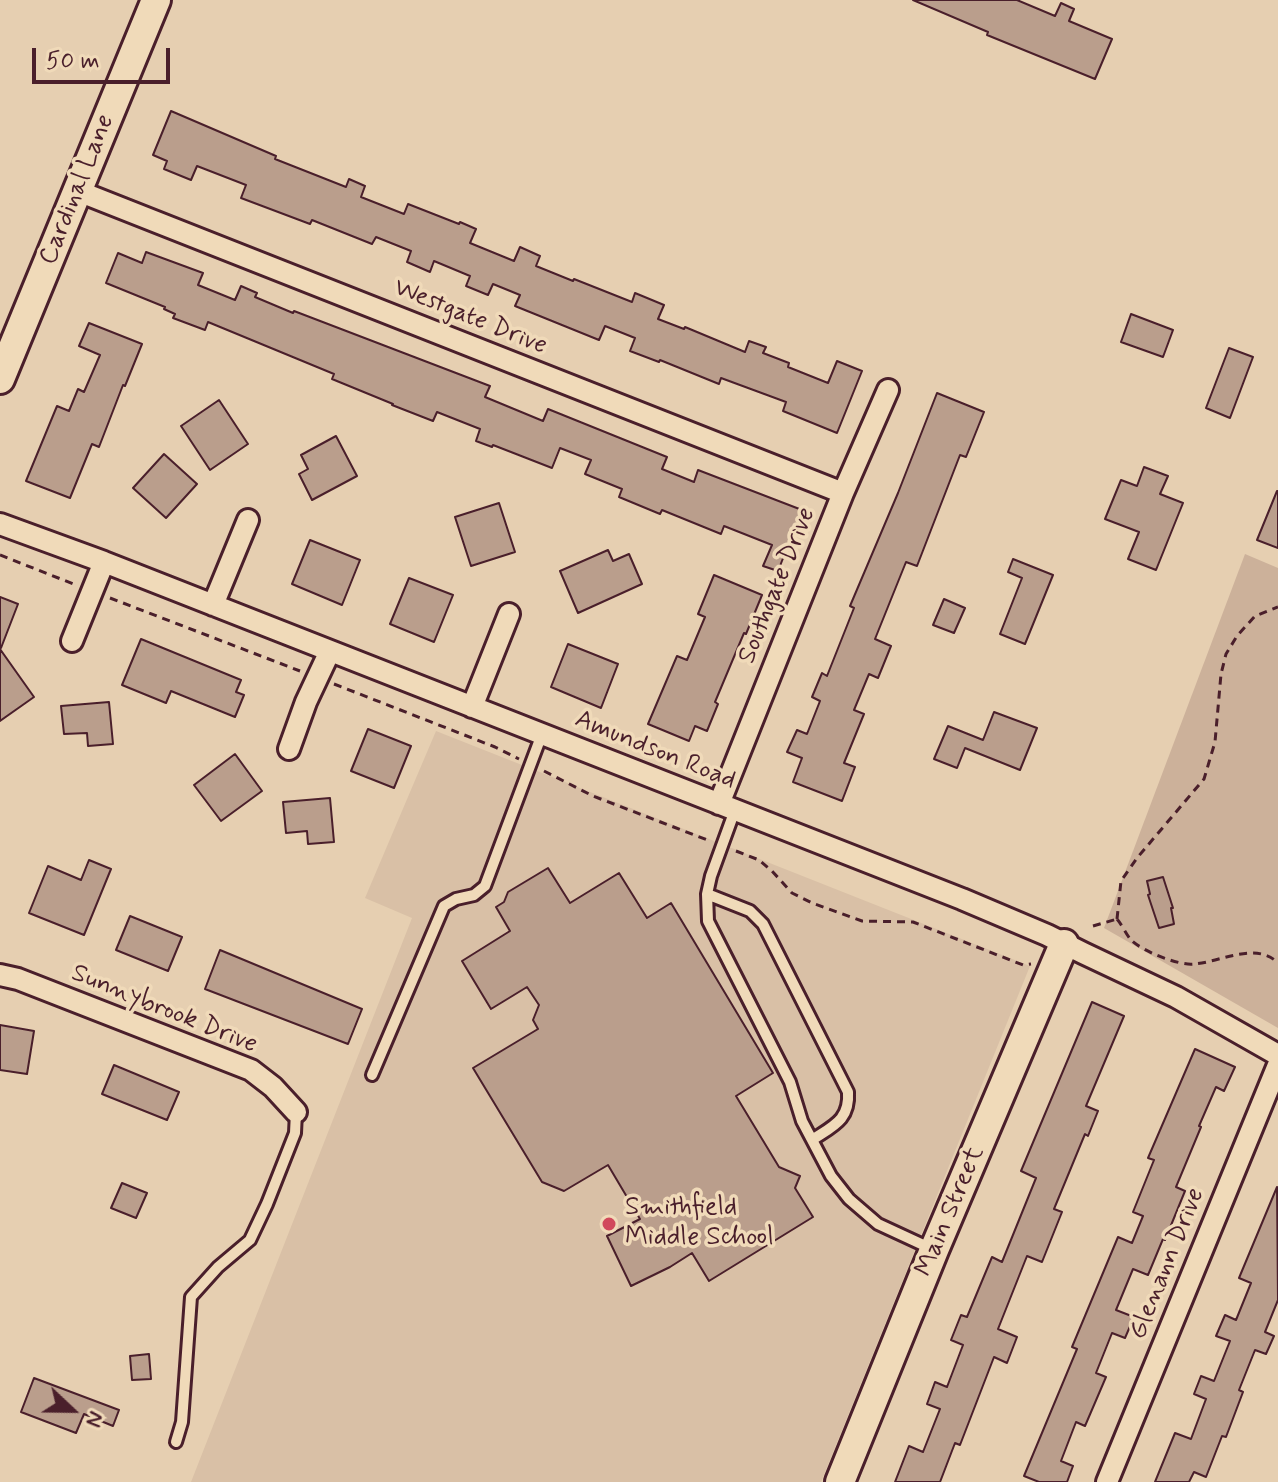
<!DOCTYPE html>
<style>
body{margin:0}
#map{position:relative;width:1278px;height:1482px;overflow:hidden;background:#e6cfb1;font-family:Mynerve,sans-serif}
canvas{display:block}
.north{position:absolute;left:32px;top:1370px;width:80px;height:80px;-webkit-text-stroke:6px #f0dab9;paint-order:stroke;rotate:112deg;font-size:22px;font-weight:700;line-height:32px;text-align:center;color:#4a1f2b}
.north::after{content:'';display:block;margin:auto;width:28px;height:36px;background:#4a1f2b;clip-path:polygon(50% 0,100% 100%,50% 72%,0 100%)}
.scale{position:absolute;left:32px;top:48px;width:138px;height:36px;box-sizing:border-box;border:4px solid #4a1f2b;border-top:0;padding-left:10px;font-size:24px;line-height:28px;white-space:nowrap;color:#4a1f2b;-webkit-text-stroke:6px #f0dab9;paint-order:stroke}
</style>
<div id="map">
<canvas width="1278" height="1482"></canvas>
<div class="north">N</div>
<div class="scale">50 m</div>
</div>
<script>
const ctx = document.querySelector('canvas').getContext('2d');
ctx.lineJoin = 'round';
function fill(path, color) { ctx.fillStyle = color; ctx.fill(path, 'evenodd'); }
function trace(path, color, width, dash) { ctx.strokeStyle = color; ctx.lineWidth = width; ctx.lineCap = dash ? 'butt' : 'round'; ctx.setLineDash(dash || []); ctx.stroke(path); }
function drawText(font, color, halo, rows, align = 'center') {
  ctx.font = font + ' Mynerve,sans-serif'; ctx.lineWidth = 7; ctx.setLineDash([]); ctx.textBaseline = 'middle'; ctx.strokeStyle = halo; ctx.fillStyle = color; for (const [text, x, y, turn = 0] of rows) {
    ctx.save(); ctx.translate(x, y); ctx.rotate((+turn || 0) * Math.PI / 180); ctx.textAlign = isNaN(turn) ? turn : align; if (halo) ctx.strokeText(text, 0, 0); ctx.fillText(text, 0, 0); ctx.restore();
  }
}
fill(new Path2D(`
 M436 731 1030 966 821 1482H191L412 918 365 898Z`), '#d9c0a6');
fill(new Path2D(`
 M1245 554 1278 568V1028L1104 928Z`), '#ccb19a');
const building = new Path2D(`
 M913 0H1017L1055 16 1061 3 1074 9 1069 21 1112 39 1095 79 987 35 988 32Z
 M171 111 276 156 275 159 346 187 349 179 365 186 361 197 404 214 408 204 459 224 460 222 476 229 470 243 514 261 520 247 540 256 536 266 573 281 574 279 632 302 635 293 664 305 658 319 684 329 685 327 745 352 749 341 766 347 763 353 789 363 788 367 828 383 837 361 862 371 837 433 783 411 786 402 721 378 719 384 660 360 659 362 630 351 635 338 605 326 599 340 515 306 520 295 493 284 488 295 466 286 470 276 434 261 430 272 407 262 411 251 376 237 372 244 312 220 310 224 241 198 246 185 197 166 191 180 164 169 167 161 153 155Z
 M146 252 203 273 198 285 235 300 241 286 257 293 255 297 293 313 294 311 490 386 485 397 543 421 548 409 667 457 662 469 694 482 698 470 802 510 778 571 763 566 772 545 724 526 721 534 662 510 660 514 619 497 622 489 585 474 591 460 560 448 552 468 493 445 492 447 476 441 480 429 437 412 433 421 392 405 393 404 332 379 334 374 208 322 205 330 173 318 175 314 164 309 165 307 106 283 118 253 142 263Z
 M1131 314 1173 330 1163 357 1121 342Z
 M89 323 142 344 125 386 123 385 99 447 92 444 70 498 26 481 57 406 69 411 78 389 84 392 100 355 79 346Z
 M1229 348 1253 357 1230 418 1206 408Z
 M937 393 984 412 966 457 960 455 917 566 906 562 875 639 891 646 878 678 869 674 854 710 864 714 844 763 855 767 842 801 793 782 802 758 787 752 797 730 807 734 820 701 812 697 822 673 827 676 854 608 850 606 898 493Z
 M219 400 248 444 210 470 181 426Z
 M336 436 357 476 312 500 299 474 308 469 301 455Z
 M164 454 197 484 166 518 133 488Z
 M1144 467 1168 476 1160 494 1183 503 1156 570 1128 559 1139 532 1105 519 1121 480 1137 486Z
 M1277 491H1278V548L1257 540Z
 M499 503 515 552 471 566 455 517Z
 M310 540 360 560 342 605 292 584Z
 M608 550 613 561 629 554 642 584 578 613 560 571Z
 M1013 559 1053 575 1025 644 1000 634 1022 578 1008 572Z
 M714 575 762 595 746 634 744 633 715 702 718 704 707 731 695 726 689 741 648 724 677 656 687 660 705 617 698 614Z
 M409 578 453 595 434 642 390 624Z
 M0 597 18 604 1 648H0Z
 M944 599 965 608 954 633 933 625Z
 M141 639 241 680 236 692 244 695 235 717 171 691 166 703 122 685Z
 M568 644 618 664 601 708 551 687Z
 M0 649 34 697 0 721Z
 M109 702 113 744 88 746 87 733 64 734 61 706Z
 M994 712 1037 728 1020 770 965 748 957 768 934 759 948 726 983 740Z
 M368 729 411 746 394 788 351 771Z
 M235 754 262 791 221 821 194 785Z
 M330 798 334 842 308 844 307 831 286 833 283 802Z
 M89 860 111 869 84 935 29 913 48 866 81 880Z
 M548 868 570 903 619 873 647 918 671 903 773 1073 736 1096 779 1167 800 1176 795 1188 813 1217 709 1281 692 1253 670 1267 631 1286 607 1236 640 1219 608 1165 564 1191 542 1182 473 1068 538 1029 533 1020 539 1005 527 987 491 1009 462 961 510 931 496 907 504 902 508 892Z
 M1163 877 1173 908H1171L1174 924 1159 928 1148 895 1150 894 1147 881Z
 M130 916 182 937 168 971 116 950Z
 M220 950 362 1009 348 1044 205 989Z
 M1092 1002 1124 1016 1086 1106 1098 1111 1088 1136 1085 1134 1054 1209 1062 1212 1042 1262 1027 1256 998 1329 1017 1337 1007 1363 994 1357 960 1445 955 1443 940 1482H895L909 1446 923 1452 940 1409 927 1404 935 1382 947 1387 963 1345 951 1340 961 1315 967 1317 992 1257 1002 1262 1036 1178 1021 1171Z
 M0 1025 34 1031 27 1074 0 1070Z
 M1195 1049 1235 1067 1224 1091 1216 1087 1199 1126 1201 1127 1176 1187 1185 1191 1165 1240 1163 1239 1148 1275 1133 1269 1116 1310 1134 1317 1125 1338 1112 1333 1096 1373 1106 1377 1085 1426 1076 1422 1061 1461 1073 1466 1067 1482H1039L1024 1476 1077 1349 1072 1347 1118 1237 1132 1243 1143 1216 1133 1212 1154 1160 1148 1158Z
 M114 1065 179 1092 167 1120 102 1094Z
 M122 1183 147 1193 136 1218 111 1208Z
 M1277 1187 1278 1300 1265 1332 1274 1336 1266 1354 1255 1350 1239 1390 1243 1392 1226 1437 1222 1436 1206 1477 1194 1472 1189 1482H1155L1175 1433 1191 1439 1206 1399 1194 1394 1201 1376 1214 1381 1230 1341 1216 1336 1225 1315 1236 1320 1251 1283 1239 1278Z
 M149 1354 151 1379 132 1380 130 1356Z
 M34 1378 119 1410 113 1426 84 1414 76 1433 21 1412Z`);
fill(building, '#ba9e8c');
trace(building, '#4a1f2b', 2);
const lane = new Path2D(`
 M735 810 711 876 707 894 708 921 790 1082 802 1121 831 1176 849 1199 878 1224 932 1249
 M707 894 750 911 763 924 848 1092C850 1120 833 1126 812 1140
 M372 1075 444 906 456 899 474 895 485 886 542 734
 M176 1442 182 1422 191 1297 218 1267 250 1240 267 1204 295 1133 296 1112`);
const street = new Path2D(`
 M78 191 843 493
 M0 524 104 562 962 899 1047 935 1083 953 1176 997 1278 1055
 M213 605 248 520
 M72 641 104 562
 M472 707 509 614
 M289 749 306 702 330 651
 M719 804 843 493 888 390
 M0 975 18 979 251 1070 273 1087 296 1112
 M1107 1482 1278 1065`);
const secondary = new Path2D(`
 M0 379 156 0
 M840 1482 934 1250 1064 944`);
trace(lane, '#4a1f2b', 16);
trace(street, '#4a1f2b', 26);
trace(secondary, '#4a1f2b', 34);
trace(new Path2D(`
 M0 555 76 585
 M110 598 300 671
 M334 684 495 747 519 759
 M544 771 593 796 710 841
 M736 851 759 860 772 871 792 893 812 903 862 921 913 922 1023 965 1031 964
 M1117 919 1121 881 1137 858 1204 779 1215 742 1221 674 1226 654 1237 636 1255 616 1278 607
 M1117 919C1122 925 1126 934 1131 940 1142 951 1179 966 1194 964 1221 962 1256 941 1278 963
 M1093 926 1117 919`), '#4a1f2b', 3, [8, 6]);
trace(lane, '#f0dab9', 10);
trace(street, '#f0dab9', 20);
trace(secondary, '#f0dab9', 28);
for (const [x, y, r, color] of [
 [609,1224,8,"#d1495b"]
]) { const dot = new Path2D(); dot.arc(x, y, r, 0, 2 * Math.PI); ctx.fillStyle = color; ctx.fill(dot); trace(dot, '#f0dab9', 3); }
drawText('26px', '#4a1f2b', '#f0dab9', [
 ["Cardinal Lane",78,190,-68],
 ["Westgate Drive",470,318,22],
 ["Southgate Drive",778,586,-68],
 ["Amundson Road",655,751,22],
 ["Sunnybrook Drive",164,1010,22],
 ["Main Street",951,1212,-67],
 ["Glenann Drive",1168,1264,-68]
]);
drawText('26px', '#4a1f2b', '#f0dab9', [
 ["Smithfield",625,1209],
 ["Middle School",625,1239]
], 'left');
</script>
